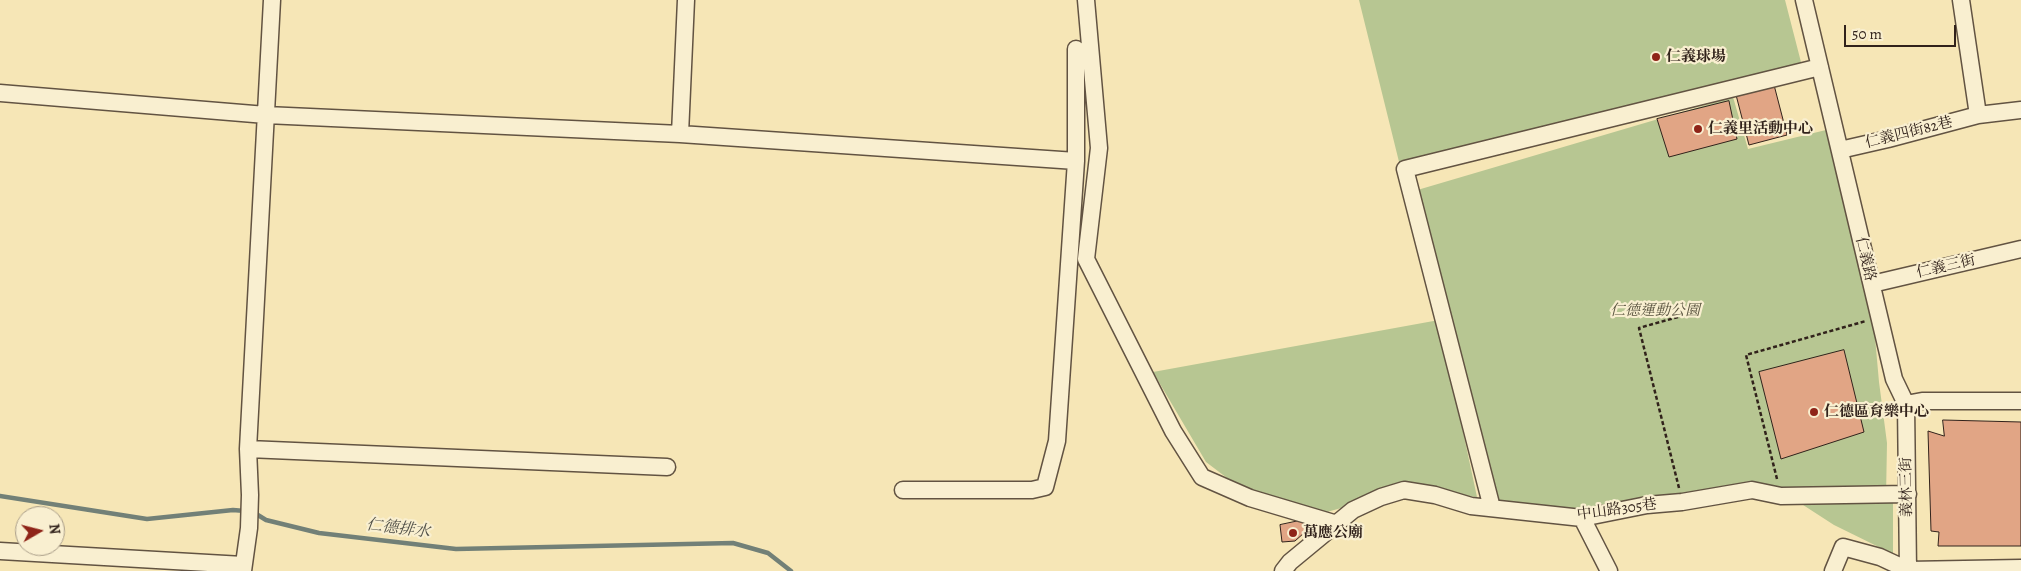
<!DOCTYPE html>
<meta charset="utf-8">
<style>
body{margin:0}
#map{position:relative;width:2021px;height:571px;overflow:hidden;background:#f6e6b6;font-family:Alegreya,serif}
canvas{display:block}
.north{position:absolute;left:15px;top:506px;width:50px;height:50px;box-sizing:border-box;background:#f9efd0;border:1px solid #a99d88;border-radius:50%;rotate:82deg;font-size:14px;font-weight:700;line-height:20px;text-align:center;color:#31221b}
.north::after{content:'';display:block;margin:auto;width:18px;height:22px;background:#8f2418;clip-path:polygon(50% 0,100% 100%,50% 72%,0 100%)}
.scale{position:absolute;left:1844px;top:25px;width:112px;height:22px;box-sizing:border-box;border:2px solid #31221b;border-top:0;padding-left:6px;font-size:15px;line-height:18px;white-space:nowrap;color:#31221b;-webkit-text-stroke:4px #f9efd0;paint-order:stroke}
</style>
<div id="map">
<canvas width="2021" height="571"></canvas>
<div class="north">N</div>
<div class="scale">50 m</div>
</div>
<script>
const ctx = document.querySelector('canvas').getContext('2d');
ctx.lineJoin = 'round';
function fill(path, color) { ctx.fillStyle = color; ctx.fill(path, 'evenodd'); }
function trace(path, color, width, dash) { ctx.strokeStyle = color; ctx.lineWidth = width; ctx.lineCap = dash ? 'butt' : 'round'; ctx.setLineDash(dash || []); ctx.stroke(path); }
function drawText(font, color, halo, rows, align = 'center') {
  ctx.font = font + ' Alegreya,"Noto Serif TC",serif'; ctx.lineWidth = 4.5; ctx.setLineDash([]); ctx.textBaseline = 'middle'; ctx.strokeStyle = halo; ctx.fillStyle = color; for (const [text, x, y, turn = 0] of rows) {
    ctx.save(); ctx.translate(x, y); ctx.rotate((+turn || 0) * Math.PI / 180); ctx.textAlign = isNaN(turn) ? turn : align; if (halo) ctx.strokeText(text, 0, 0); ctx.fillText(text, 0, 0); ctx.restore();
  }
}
fill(new Path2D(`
 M1359 0H1785L1802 66 1403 178Z
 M1733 97 1748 149 1826 130 1873 315 1879 382 1887 443 1886 497 1788 498 1750 484 1546 513 1489 504 1414 191Z
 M1439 320 1477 497 1405 490 1327 512 1289 503 1235 484 1206 462 1153 372Z
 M1800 503H1893V554L1834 525Z`), '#b7c692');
trace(new Path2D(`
 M0 496 147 519 233 510 245 511
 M253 512 266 520 319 533 456 549 733 543 768 553 791 571`), '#728077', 4.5);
const building = new Path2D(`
 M1773 81 1787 135 1749 145 1735 91Z
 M1729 101 1737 139 1669 157 1657 119Z
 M1844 350 1864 432 1781 459 1759 372Z
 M1943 420 2021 422V546H1938L1939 532 1931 531 1928 431 1944 436Z
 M1308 519 1314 524 1295 541 1282 542 1280 525Z`);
fill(building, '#e1a585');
trace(building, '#31221b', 1);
const minor = new Path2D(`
 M1086 0 1099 148 1086 259 1173 431 1202 477 1250 498 1337 524
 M1804 0 1894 379 1906 404 1922 401H2021
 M1961 0 1978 115 2021 110
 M0 93 266 115 680 134 1076 161
 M680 134 686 0
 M1840 150 1888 139 1978 115
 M1872 284 2021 249
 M1906 404 1908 571
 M248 449 667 467
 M903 490H1032L1045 487 1057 441 1076 161V49
 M1492 508 1405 169 1820 67
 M1582 518 1609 571
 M0 551 243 565
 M243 571 249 528 250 495 248 449 272 0
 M1283 571 1290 562 1353 510 1381 497 1404 490 1435 495 1471 506 1582 518 1647 505 1682 502 1752 490 1781 496 1908 494
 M1833 571 1843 547 1880 557 1908 570 2021 568`);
trace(minor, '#625342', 19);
trace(new Path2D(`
 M1678 317 1639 328 1679 488
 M1777 479 1746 355 1866 321`), '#31221b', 2.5, [4, 2.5]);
trace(minor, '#f9efd0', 16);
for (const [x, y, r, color] of [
 [1656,57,5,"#8f2418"],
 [1698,129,5,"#8f2418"],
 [1814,412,5,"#8f2418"],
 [1293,533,5,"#8f2418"]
]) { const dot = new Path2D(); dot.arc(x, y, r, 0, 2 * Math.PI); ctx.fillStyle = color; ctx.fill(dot); trace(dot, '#f9efd0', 2); }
drawText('bold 15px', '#31221b', '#f9efd0', [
 ["仁義球場",1666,57],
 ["仁義里活動中心",1708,129],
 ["仁德區育樂中心",1824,412],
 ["萬應公廟",1303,533]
], 'left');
drawText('15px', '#31221b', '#f9efd0', [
 ["仁義四街82巷",1909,133,-14],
 ["仁義路",1865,259,77],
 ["仁義三街",1946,267,-13],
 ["義林三街",1907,487,-91],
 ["中山路305巷",1617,510,-8]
]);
drawText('italic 15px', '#59533f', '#f9efd0', [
 ["仁德運動公園",1655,311]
]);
drawText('italic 16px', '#525149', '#f9efd0', [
 ["仁德排水",398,529,7]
]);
</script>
